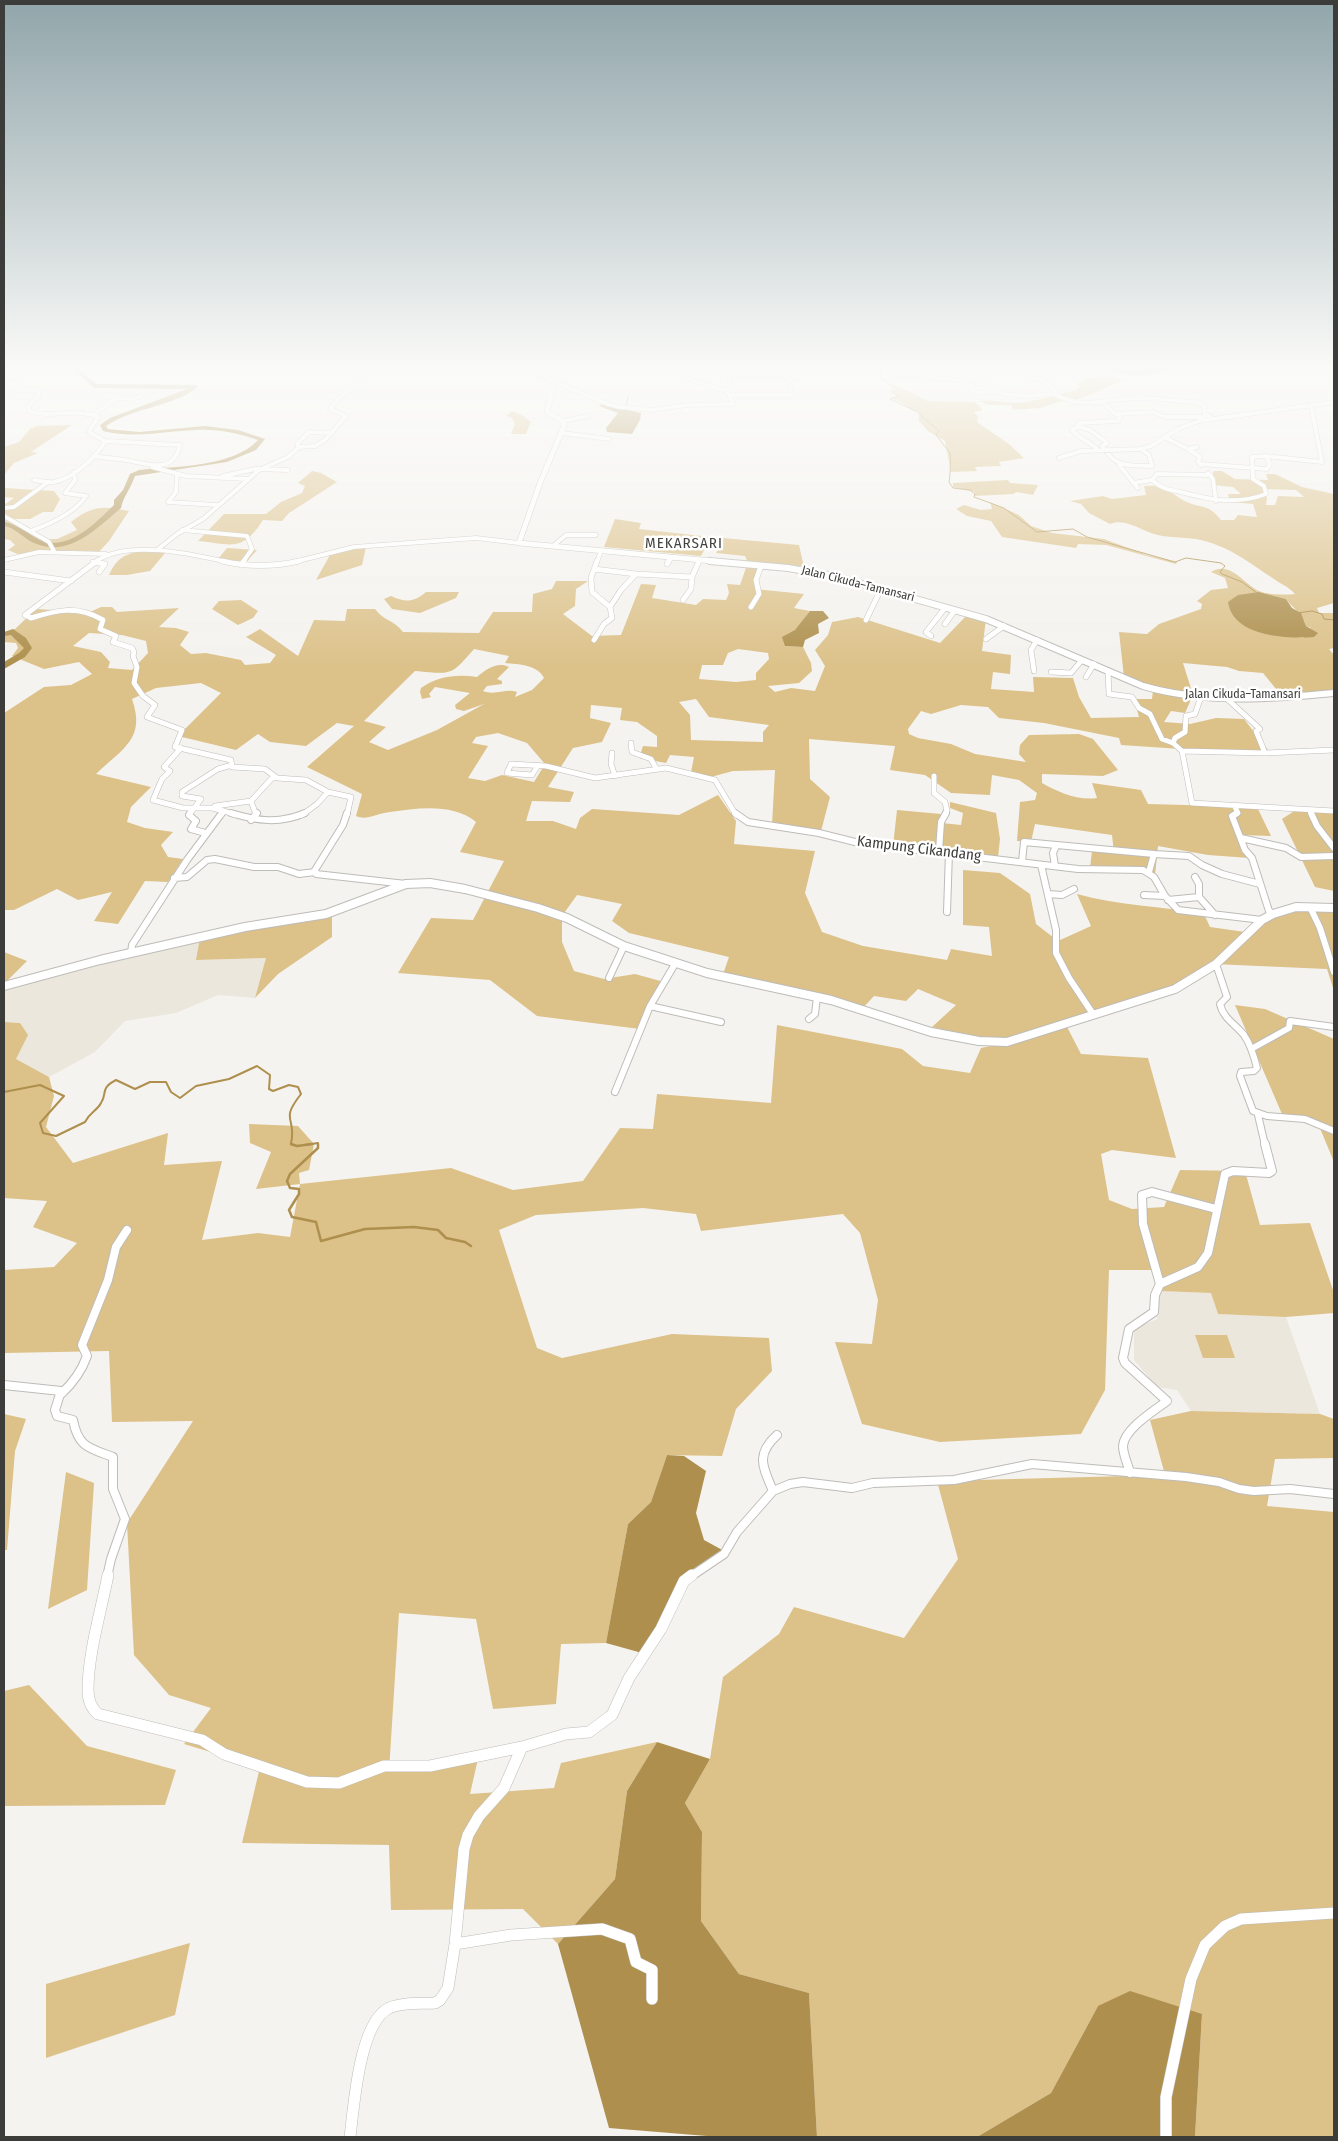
<!DOCTYPE html>
<meta charset="utf-8">
<style>
body{margin:0}
#map{position:relative;width:1338px;height:2141px;overflow:hidden;background:#f5f3ef;font-family:"Fira Sans Condensed",sans-serif}
canvas{display:block}
.frame{position:absolute;inset:0;border:5px solid #3c3c3a;pointer-events:none}
</style>
<div id="map">
<canvas width="1338" height="2141"></canvas>
<div class="frame"></div>
</div>
<script>
const ctx = document.querySelector('canvas').getContext('2d');
ctx.lineJoin = 'round';
function fill(path, color) { ctx.fillStyle = color; ctx.fill(path, 'evenodd'); }
function trace(path, color, width, dash) { ctx.strokeStyle = color; ctx.lineWidth = width; ctx.lineCap = dash ? 'butt' : 'round'; ctx.setLineDash(dash || []); ctx.stroke(path); }
function drawText(font, color, halo, rows, align = 'center') {
  ctx.font = font + ' "Fira Sans Condensed",sans-serif'; ctx.lineWidth = 5; ctx.setLineDash([]); ctx.textBaseline = 'middle'; ctx.strokeStyle = halo; ctx.fillStyle = color; for (const [text, x, y, turn = 0] of rows) {
    ctx.save(); ctx.translate(x, y); ctx.rotate((+turn || 0) * Math.PI / 180); ctx.textAlign = isNaN(turn) ? turn : align; if (halo) ctx.strokeText(text, 0, 0); ctx.fillText(text, 0, 0); ctx.restore();
  }
}
fill(new Path2D(`
 M200 938 197 960 267 958 255 998 218 995 176 1013 125 1021 95 1052 49 1077 16 1059 20 1023 4 1022V984Z
 M1160 1291 1211 1293 1218 1314 1286 1317 1320 1414 1191 1411 1177 1390 1157 1387 1134 1360V1329L1157 1319Z`), '#ebe7dc');
fill(new Path2D(`
 M1111 376 1122 381C1108 385 1077 404 1065 400L1040 408 1013 410 1011 405H989L979 401C993 399 1005 403 1018 403 1038 401 1057 395 1076 390L1080 387 1078 384 1084 378Z
 M891 383 928 401 975 402 983 410 974 412 978 417 977 422 1009 444 1024 458 999 462 1001 466 975 467 977 471 951 472 945 441 928 431 919 421V413C908 409 909 408 902 403 898 400 894 400 890 398L899 396 892 392 895 389Z
 M512 411 522 415 531 422 526 434H511L515 424 512 418 506 416Z
 M72 425 31 452 38 453 14 463 4 475V447L19 442 30 429 37 426Z
 M312 471 321 473 337 482 289 513 282 521 263 520C242 553 232 544 198 541L224 514H266L281 502 302 493 305 486 298 483Z
 M1214 471H1222L1235 479 1268 480 1266 474H1275L1302 487 1334 494V603L1317 608 1319 613H1334V648L1329 649 1334 655V693L1281 695 1263 673 1239 671 1227 667 1183 663 1193 695 1185 713 1171 711 1164 722 1190 724 1216 718 1244 719 1268 750H1196L1121 745 1119 738 1044 723 999 718 988 707 961 705 931 714 921 711 908 729 909 734 918 738 951 744 975 754 1026 762 1019 754 1020 745 1029 735 1079 734 1093 739 1118 770 1103 776 1042 774V783C1058 792 1078 801 1097 798L1092 783 1141 790 1148 804 1257 807 1271 836 1240 835 1249 858 1208 855 1158 846 1155 875 1122 867 1090 868 1092 851 1114 853 1112 835 1035 824 1031 842 1017 841 1020 802 1035 800 1037 793 1019 780 992 775 990 795 951 793 925 775 890 770 895 746 809 739 810 779 830 797 820 835 772 825 775 770 733 771 707 778 691 772 694 757 670 755 666 763 639 758 643 746 657 747V736L637 722 620 720 622 708 591 705 590 718 611 723 602 742 573 748 548 787 574 792 570 802 532 801 526 821H553L576 829 580 818 592 809 679 815 718 795 736 821 734 844 815 851 805 893 822 932 863 946 947 960 951 949 992 956 989 927 963 925V870L1000 873 1030 894 1036 924 1058 941 1091 926 1077 894C1119 906 1162 906 1204 914L1210 927 1245 932 1295 906 1334 907V991L1327 969 1213 964 1173 990 1065 1023 1081 1054 1148 1058 1176 1158 1112 1150 1101 1154 1109 1200 1132 1209 1164 1207 1180 1170 1245 1171 1260 1225 1310 1223 1334 1293V1313L1286 1317 1218 1314 1211 1293 1160 1291 1152 1270H1109L1105 1390 1081 1434 940 1442 862 1424 835 1342 872 1344 878 1300 860 1233 843 1214 701 1231 696 1214 643 1208 536 1215 499 1230 537 1348 562 1358 672 1334 769 1338 772 1371 736 1409 722 1456 667 1455 651 1502 628 1524 606 1643 561 1644 556 1704 493 1709 476 1619 399 1613 389 1771 480 1750 470 1794 554 1788 561 1763 657 1742 627 1791 615 1879 558 1944 523 1909 391 1910 389 1845 242 1843 260 1767 184 1744 211 1708 169 1695 134 1655 127 1523 193 1421 112 1422 109 1351 4 1353V1270L54 1267 77 1243 33 1227 47 1201 4 1198V1022L20 1023 28 1035 16 1059 49 1077 54 1096 46 1127 73 1163 168 1133 164 1165 222 1161 202 1240 258 1233 290 1237 300 1184 256 1189 271 1152 250 1143 249 1124 298 1126 314 1144 309 1170 299 1173 300 1184 451 1168 513 1190 583 1181 620 1128 653 1129 657 1094 771 1103 777 1025 902 1049 923 1066 970 1073 981 1048 1002 1044 932 1027 956 1005 918 989 906 1001 874 996 861 1010 722 977 729 957 629 933 612 921 622 904 577 895 562 916V942L574 971 604 979 635 974 664 982 640 1029 537 1016 490 980 398 973 431 918 473 920 504 861 460 852 476 822C453 803 418 808 390 812 378 813 367 821 356 816L362 794 307 767 354 726 337 723 306 746 270 742 258 734 236 750 178 736 221 693 201 683 156 688 132 699C146 739 123 748 96 774L151 787 131 807 127 822 145 828 173 832 161 845 168 857 183 859 168 882 145 881 118 924 94 921 112 892 78 900 57 889 14 910H4V713L44 687 71 685 92 674 79 662 44 669 12 656 18 648 16 643 4 642V633L15 629 36 609 90 612 101 607H112L117 612 179 608 159 627 176 628 189 632 180 645 191 654 206 653 241 660 245 665 270 663 276 655 246 637 260 629 298 656 314 620 345 621 347 609H375C384 621 394 620 403 632L479 633 493 612H532L533 594 552 589 556 581H588L576 589 575 606 563 614 592 636 621 635 641 584 656 585 652 598 696 605 703 599 726 600 729 593 727 584 740 585 747 565 762 566 755 589 804 594 794 608 810 611 785 646 803 647 811 663 812 671 799 683 768 686 775 692 791 688 815 691 825 666 815 650 828 635 832 622 858 617 940 643 968 614 986 619 982 651 1011 655 1010 674 993 672 991 689 1034 692 1033 677 1073 678 1079 697 1091 718 1139 717 1134 699H1152L1153 691 1124 677 1119 632 1147 634 1159 624 1201 609 1202 604 1197 601 1211 590 1228 588 1225 578 1211 572C1230 560 1244 584 1259 591 1268 595 1286 595 1295 594 1288 586 1282 585 1274 579 1248 562 1228 545 1196 539 1182 537 1167 538 1154 534 1140 530 1124 518 1110 524L1089 513 1081 504 1070 501 1103 496 1112 499 1146 495 1144 486C1171 484 1166 492 1187 502 1203 509 1209 504 1221 520H1234L1238 515 1257 517 1253 504 1230 502 1228 494H1241L1233 487 1213 485 1210 478ZM1263 489 1296 490 1304 497 1278 496 1275 505H1266L1267 498ZM1259 592 1286 599C1293 609 1303 613 1306 626L1311 628 1303 638 1292 636ZM89 633 122 635 146 641 148 653 132 670 108 668 110 662 101 652 73 646ZM474 649 509 656 505 663C518 664 538 665 544 678L532 690 515 697 517 692C506 688 495 696 483 691L487 686 502 684V681L497 679 509 667C498 661 486 669 477 677 457 674 438 676 421 688L420 692 422 699 431 697 429 694 435 687 470 693 455 705 456 709 464 711 484 704 437 730 388 750 369 742 386 727 364 721 415 671C451 674 450 677 474 649ZM738 649 768 653 769 659 756 673V680L736 682 699 679 702 665H723L728 653ZM696 699 709 717 769 725 763 732V742L691 740 690 715 679 702ZM498 733 527 743 545 764 534 782 502 775 485 781 468 778 488 746 472 743 476 737Z
 M1008 480 1010 483 1038 485 1033 495 1017 492 1013 494 974 496 975 492 953 487V483Z
 M5 488 54 491 60 499 53 512H43L30 519H12L11 521 27 526 42 539H57L77 530 71 522C93 505 103 506 129 511L109 541 97 554 51 551 20 555 8 550 15 545 10 540 4 539V505L14 498 4 497Z
 M990 502 1019 515 1031 526 1052 533 1104 539 1147 555 1177 562 1176 564 1106 545 1078 544 1076 548 1002 537 991 521 967 516 956 509 964 505 981 510 992 509Z
 M615 519 641 523 639 529 711 537 701 556 604 547Z
 M723 538 799 545 804 567 748 563 745 556 716 553Z
 M366 547 362 565 316 580 331 553Z
 M227 548 257 550 244 565 218 559Z
 M155 550 166 552 150 571 127 575H109C119 552 133 552 155 550Z
 M426 592H459L456 598 420 613 392 609 384 599 391 596C406 603 414 602 426 592Z
 M241 600 258 611 253 618 238 625 212 609 219 601Z
 M950 802 996 813 1000 839 998 857 893 846 897 810 941 814 942 823 961 825 963 813 950 808Z
 M1299 808H1334V891L1315 887 1282 819Z
 M332 913V937L278 974 255 998 266 958 196 960 200 938Z
 M4 952 27 961 4 984Z
 M1235 1005 1265 1009 1334 1039V1162L1317 1121 1282 1114Z
 M1195 1335H1227L1235 1358H1203Z
 M1191 1411 1320 1414 1334 1419V1458L1275 1459 1267 1506 1334 1512V2137H1195L1202 2014 1098 2006 1051 2093 977 2137H817L809 1993 739 1974 701 1921 702 1832 685 1803 710 1759 723 1677 779 1634 794 1607 904 1638 958 1559 937 1481 1165 1475 1150 1420Z
 M4 1414 26 1419 15 1451 7 1550H4Z
 M66 1472 94 1483 87 1590 48 1609Z
 M29 1685 87 1746 176 1770 165 1805 4 1806V1691Z
 M190 1943 175 2015 46 2058V1984Z`), '#dcc189');
fill(new Path2D(`
 M1110 368H1168L1171 369C1152 375 1127 380 1110 368Z
 M602 404 641 413 640 420 632 434 607 432 606 428 618 413 599 406Z
 M1259 592 1286 599 1292 608 1301 613 1306 626 1318 633 1314 637C1287 639 1233 637 1228 602L1238 595Z
 M810 611H823L829 618 818 624 819 633 805 640 803 647 785 646 782 637 795 630Z
 M667 1455 684 1456 706 1471 696 1513 704 1540 726 1552 685 1575 642 1653 606 1643 628 1524 651 1502Z
 M657 1742 710 1759 685 1803 702 1832 701 1921 739 1974 809 1993 817 2137H719L609 2128 558 1944 615 1879 627 1791Z
 M1130 1991 1202 2014 1195 2137H977L1051 2093 1098 2006Z`), '#ae8f4d');
trace(new Path2D(`
 M881 368V377L893 387 891 392 899 396 890 399 916 411 939 431 936 435 950 453C951 457 950 479 949 482L953 488 970 490 975 494 974 497 1004 508 1037 532 1073 529 1087 537 1175 562 1186 558 1221 563 1225 566 1220 572 1222 574 1242 582 1257 593
 M626 407 628 396
 M1297 613 1312 611 1322 614 1324 619 1334 620`), '#ae8f4d', 1);
trace(new Path2D(`
 M4 1092 40 1085 64 1096 40 1123 43 1133 56 1136 85 1122C90 1112 97 1111 101 1103 108 1093 99 1089 116 1080L135 1089 150 1082H166L171 1092 180 1098 196 1086 229 1079 257 1066 270 1075 269 1089 273 1091 289 1085 298 1087 301 1094C279 1122 297 1116 291 1144L293 1145
 M305 1145 318 1143V1145`), '#ae8f4d', 2);
trace(new Path2D(`
 M291 1144 297 1146 312 1144
 M318 1144V1148L290 1174 287 1181 290 1188 299 1189V1194L289 1210 292 1217 316 1222 321 1241 365 1229 414 1227 438 1230 446 1238 465 1242 471 1246`), '#ae8f4d', 2.5);
fill(new Path2D(`
 M72 368H79L96 384 195 385 198 387C173 407 134 407 106 426L108 429 139 432 205 426 238 430 265 439 256 450 227 462 135 476C131 488 123 497 121 508 96 529 69 558 34 543 23 538 16 528 4 526V522C18 524 26 533 38 539 68 553 94 524 114 505V500L123 490 130 474 139 470C174 466 232 468 258 440 238 433 217 429 196 430 164 431 135 439 103 431L100 425 110 418 187 389 94 388Z
 M13 629 26 638 32 648 25 657 4 669V662L19 653 24 648 11 635 4 636V632Z`), '#ae8f4d');
const minorFar4 = new Path2D(`
 M904 368 900 372 901 375 958 380 971 385 987 382
 M982 368 981 379 1004 394 1029 396 1053 394
 M1029 368 1031 377 1042 380 1055 390 1054 394C1085 411 1105 398 1138 398 1157 398 1177 401 1196 402L1204 405 1205 414 1212 418
 M4 370 15 374 22 390H39L38 396 28 407 29 411C52 419 75 407 98 417L89 432 105 441C97 457 72 479 54 482 47 483 40 481 34 480
 M554 381 607 404 620 407 653 410 687 405 733 404 727 391 684 378 678 373V368
 M968 385 976 393 999 392
 M727 391 731 387 729 377 731 376 774 375 782 368
 M729 395H791L789 382 791 379 777 373
 M1103 403 1120 418 1118 421 1079 423 1077 426 1090 430 1105 441 1107 443 1102 446C1117 469 1127 465 1152 466L1149 455 1141 449
 M1115 414 1153 412 1165 417H1204
 M93 415 117 398 133 399 141 396
 M563 421 588 416
 M1078 427 1072 430C1079 439 1090 441 1098 450
 M562 433 609 439
 M1166 438 1188 449 1197 447
 M299 447 297 444 309 432 332 433
 M1188 449 1200 457 1198 461 1201 465
 M93 456C103 458 114 458 125 460 147 463 173 476 180 445L105 441
 M1059 458 1081 451 1141 449 1151 446 1178 429 1199 421 1334 402
 M1200 464 1267 469 1270 464 1266 456
 M1119 465 1138 488
 M152 467 186 476 247 479
 M1208 473 1213 479 1216 501
 M177 474 176 492 168 502 217 505
 M1211 475 1157 474 1152 480C1160 488 1170 490 1181 492 1210 500 1237 505 1266 494L1264 486 1253 479 1252 457 1266 456 1322 462 1311 405
 M223 476 255 469 288 470
 M1133 483 1152 480
 M4 508 14 507 48 482
 M4 516 49 542 54 551
 M182 530 247 536 252 549 243 562
 M31 531C50 524 75 513 86 496L65 493 75 480 74 472
 M553 546 566 535H596
 M157 550 177 534 203 519 259 470 288 457 299 447 315 446 325 440 346 416 330 409 340 397 363 382 365 374 373 368
 M4 560 39 552 106 554
 M95 562C126 539 192 554 227 562
 M294 562 354 547 476 538 519 543
 M597 562 601 551
 M668 562 672 557
 M698 562 699 560`);
const minorFar3 = new Path2D(`
 M222 561C248 567 273 567 299 561
 M93 562 105 564 99 572
 M667 564 669 561
 M241 565 244 561
 M594 569 636 574
 M4 572 71 581
 M683 600 691 589 692 577
 M610 607 621 590 636 574 692 577 699 561
 M751 607 759 594 756 580 761 566
 M25 615 31 618C57 610 77 605 103 620L100 629 116 636 113 642 132 648 134 652 133 656 137 667 134 683 143 696 155 705 147 717 182 730 175 747 231 760 232 767 265 769 277 778 306 780 328 792 351 797 347 815
 M25 615 97 561
 M866 620 881 589
 M945 624 955 610
 M931 636 926 632 945 608
 M986 639 1004 626
 M594 640 604 624 612 618 610 607 592 592 591 578 597 561
 M1034 671 1031 650 1037 640
 M1108 671 1109 694 1132 697 1139 708 1150 714 1162 739 1173 743 1182 751 1265 753 1334 750
 M1051 672 1071 673 1082 660
 M1086 677 1094 664
 M1225 697 1260 729 1256 731 1265 753
 M631 743 632 752 651 759 656 768
 M1173 743 1175 738 1185 732 1186 716 1195 714 1201 697
 M181 748 164 767 170 771 162 779 153 800 183 808H212L224 811
 M1182 751 1192 803 1334 811
 M612 753 611 764 615 776
 M537 767 532 775 507 773 511 764 546 766 595 778 666 768 715 780 736 815
 M934 776V793L945 802 947 811 945 815
 M215 806 251 801
 M1310 810 1312 815
 M189 815 201 799 182 796V792L218 769 232 765
 M221 815 224 811 235 815
 M256 815 251 801 274 776
 M302 815 317 804 328 792
 M1235 815 1238 813 1235 807`);
const minorFar2 = new Path2D(`
 M190 813 189 815 196 821 191 829 205 833
 M231 813C257 821 280 824 305 813
 M347 813 343 825 315 870 316 874 406 884
 M735 813 748 822 819 833 859 843 1078 869 1143 870 1154 877 1165 896 1178 910 1262 920
 M1237 813 1232 816 1245 850 1252 858 1269 911 1273 914
 M1311 813 1317 826 1334 848
 M251 820 257 813
 M1241 838 1286 848 1301 857 1334 856
 M939 851 941 822 946 813
 M1022 862 1024 842 1154 854
 M1041 865 1056 930V953L1069 978 1093 1014
 M1055 866 1053 853 1056 846
 M1149 872 1154 854 1189 856 1202 865 1222 874 1260 884
 M1195 877 1199 884V897
 M174 878 187 877 207 860 215 859 254 867H278L299 874 315 872
 M1048 894 1062 895 1074 889
 M1144 895 1165 896
 M1168 900 1199 897 1215 915
 M1310 907 1320 928 1334 972
 M947 912 949 852
 M131 953 132 945 187 860 222 813
 M1216 964 1227 997 1220 1004C1223 1018 1235 1024 1244 1035 1251 1045 1254 1056 1257 1068L1254 1071 1241 1072 1240 1076 1253 1111 1267 1116 1305 1119 1334 1131
 M609 978 624 946
 M650 1006 721 1022
 M809 1019 815 1014 817 997
 M1253 1048 1289 1028 1290 1021 1334 1027
 M615 1092 650 1006 675 964
 M1258 1115 1265 1145`);
const minorFar1 = new Path2D(`
 M1160 1284 1143 1224 1142 1195 1152 1192 1216 1209
 M4 1385 61 1391 55 1410 57 1416 73 1420C78 1447 89 1448 113 1457V1489L125 1519 111 1559 107 1577
 M61 1394C72 1384 82 1370 87 1356L82 1345 108 1280 116 1247 127 1230
 M1130 1473C1128 1464 1123 1455 1123 1446 1124 1429 1155 1410 1167 1401L1125 1363 1123 1358 1129 1329 1154 1312 1155 1295 1160 1284 1198 1267 1208 1253 1225 1174 1233 1171 1269 1173 1272 1171 1265 1144
 M773 1491 790 1484 803 1482 852 1488 873 1483 954 1480 1032 1464 1186 1477 1219 1482 1239 1489 1254 1491 1290 1489 1334 1494
 M690 1577 724 1554 737 1532 773 1491C763 1467 755 1455 777 1435`);
const minor = new Path2D(`
 M108 1575C101 1611 88 1654 88 1690 88 1699 91 1708 98 1714L202 1740 224 1754 307 1782 339 1783 384 1766H430L522 1747 566 1734 589 1732 612 1715 629 1678 661 1629 684 1581 692 1575
 M455 1944 511 1935 602 1929 630 1939 636 1962 652 1970V1999
 M350 2137C354 2106 359 2023 389 2008 402 2002 421 2004 435 2003L440 2000 448 1988 455 1944 464 1849 468 1835 479 1816 504 1788 522 1747
 M1166 2137V2097L1191 1979 1205 1945 1225 1926 1241 1919 1334 1913`);
const tertiaryFar2 = new Path2D(`
 M526 368 554 381 547 412 563 421 564 426 540 483 519 543 723 562`);
const tertiaryFar1 = new Path2D(`
 M710 561 788 568 834 576 986 619 1143 686C1205 704 1270 699 1334 693`);
const tertiary = new Path2D(`
 M4 986 100 960 245 927 326 914 406 884 430 883 465 889 538 908 567 918 624 946 707 973 831 1000 931 1032 979 1041 1007 1042 1175 989 1216 964 1262 920 1273 914 1296 907 1334 908`);
trace(minorFar4, '#bebcb8', 5);
trace(minorFar3, '#bebcb8', 6);
trace(minorFar2, '#bebcb8', 8);
trace(minorFar1, '#bebcb8', 10);
trace(minor, '#bebcb8', 12);
trace(tertiaryFar2, '#bebcb8', 6);
trace(tertiaryFar1, '#bebcb8', 8);
trace(tertiary, '#bebcb8', 10);
trace(minorFar4, '#fff', 4);
trace(minorFar3, '#fff', 5);
trace(minorFar2, '#fff', 6);
trace(minorFar1, '#fff', 8);
trace(minor, '#fff', 11);
trace(tertiaryFar2, '#fff', 5);
trace(tertiaryFar1, '#fff', 6);
trace(tertiary, '#fff', 8);
const sky = ctx.createLinearGradient(0, 0, 0, 668);
sky.addColorStop(0, '#91a5aa');
sky.addColorStop(0.55, '#fafaf8');
sky.addColorStop(1, '#fafaf800');
ctx.fillStyle = sky;
ctx.fillRect(0, 0, 1338, 668);
drawText('12px', '#3c3c3a', '#fff', [
 ["Jalan Cikuda–Tamansari",858,584,14],
 ["Jalan Cikuda–Tamansari",1243,695]
]);
ctx.letterSpacing = '1px';
drawText('15px', '#464441', '#fff', [
 ["MEKARSARI",684,544]
]);
ctx.letterSpacing = '0px';
drawText('15px', '#3c3c3a', '#fff', [
 ["Kampung Cikandang",919,849,7]
]);
</script>
